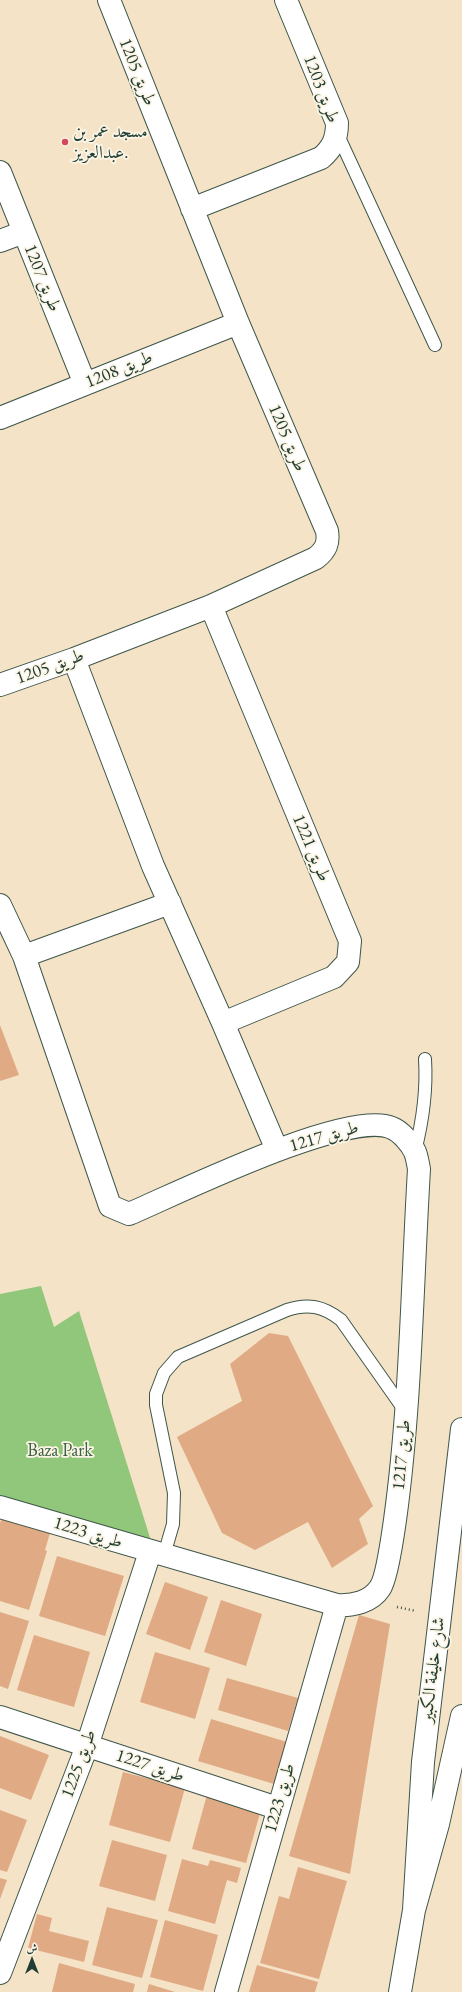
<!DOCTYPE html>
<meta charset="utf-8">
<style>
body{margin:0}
#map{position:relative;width:462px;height:1992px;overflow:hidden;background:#f4e3c7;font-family:"EB Garamond",Amiri,serif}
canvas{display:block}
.north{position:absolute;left:12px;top:1940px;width:40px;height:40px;-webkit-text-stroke:3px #fcf5e5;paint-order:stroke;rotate:0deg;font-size:11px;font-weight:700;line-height:16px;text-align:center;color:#1f3d34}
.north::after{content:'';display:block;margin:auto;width:14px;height:18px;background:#1f3d34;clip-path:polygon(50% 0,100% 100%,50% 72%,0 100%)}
</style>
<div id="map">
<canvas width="462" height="1992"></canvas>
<div class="north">ش</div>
</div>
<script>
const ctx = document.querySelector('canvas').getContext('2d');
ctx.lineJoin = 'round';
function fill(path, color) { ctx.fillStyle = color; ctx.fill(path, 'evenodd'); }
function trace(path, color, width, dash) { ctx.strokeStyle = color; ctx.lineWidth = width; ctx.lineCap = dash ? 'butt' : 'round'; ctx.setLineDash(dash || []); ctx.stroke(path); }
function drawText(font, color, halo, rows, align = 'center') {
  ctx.font = font + ' "EB Garamond",Amiri,serif'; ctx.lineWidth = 3.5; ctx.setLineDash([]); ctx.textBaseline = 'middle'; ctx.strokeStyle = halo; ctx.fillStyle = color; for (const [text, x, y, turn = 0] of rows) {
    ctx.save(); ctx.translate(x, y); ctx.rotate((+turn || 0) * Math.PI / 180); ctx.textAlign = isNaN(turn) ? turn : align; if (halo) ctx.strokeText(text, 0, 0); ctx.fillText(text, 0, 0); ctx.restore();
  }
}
fill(new Path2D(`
 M41 1286 54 1327 79 1311 152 1544 0 1495V1294Z`), '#90c77b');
fill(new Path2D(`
 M0 1025 19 1075 0 1081Z
 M269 1333 288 1336 373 1506 359 1519 368 1544 332 1568 308 1522 255 1550 222 1533 177 1437 242 1401 230 1364Z
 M2 1518 50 1533 45 1550 47 1551 29 1610 0 1601V1523Z
 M57 1556 124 1576 105 1636 39 1616Z
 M165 1582 208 1597 190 1650 146 1634Z
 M221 1600 262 1614 246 1666 204 1652Z
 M0 1612 29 1621 8 1689 0 1686Z
 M359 1615 390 1624 350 1874 289 1856Z
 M34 1635 90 1652 74 1707 17 1690Z
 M155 1652 210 1668 195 1719 140 1702Z
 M227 1678 298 1698 288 1731 218 1710Z
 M211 1719 287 1742 274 1784 198 1761Z
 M0 1736 49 1755 31 1800 0 1788Z
 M123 1772 185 1788 170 1842 109 1825Z
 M208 1791 262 1806 246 1863 192 1849Z
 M0 1810 27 1820 7 1872 0 1870Z
 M112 1840 167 1855 155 1901 99 1886Z
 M182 1859 208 1866 210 1860 241 1868 237 1883 227 1880 215 1924 168 1911Z
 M298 1867 347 1881 319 1979 260 1963 279 1896 289 1899Z
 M0 1878 7 1880 0 1899Z
 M107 1907 158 1920 142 1978 92 1965Z
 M37 1914 52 1918 49 1931 89 1941 84 1962 28 1948Z
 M165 1920 218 1935 203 1991 150 1977Z
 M59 1963 135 1984 133 1992H52Z
 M257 1965 318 1982 315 1992H249Z
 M149 1984 175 1992H147Z`), '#e0aa85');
const service = new Path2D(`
 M337 133 435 345
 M415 1151C423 1120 427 1091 425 1059
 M164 1555 173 1524 174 1493 156 1405V1394L164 1373 178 1357 287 1310C308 1303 323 1306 341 1320L405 1411`);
const minor = new Path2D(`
 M0 172 85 384
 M192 209 321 158C333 148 337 138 337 123L286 0
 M0 241 24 232
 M0 418 238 323
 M211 606 350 941 348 962 334 977 223 1023
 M74 659 153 866 223 1023 277 1150
 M0 685 74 659 211 606 316 558C326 550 329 543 327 531L238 323 109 0
 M0 905 24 956 110 1206 129 1214C176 1194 350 1108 392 1128 400 1131 411 1143 415 1152 417 1157 418 1164 419 1169 412 1286 411 1404 395 1520 393 1534 387 1578 380 1588 371 1602 353 1606 337 1605L0 1507
 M24 956 170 903
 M0 1717 277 1808
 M0 1973 87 1746 150 1552
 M226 1992 337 1605`);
const primary = new Path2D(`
 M414 1910 423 1762 462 1429
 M400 1992 414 1910 438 1824 462 1716`);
trace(service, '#3f564a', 14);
trace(minor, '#3f564a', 24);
trace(primary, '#3f564a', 24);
trace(new Path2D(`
 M397 1607 416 1611`), '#3f564a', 2.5, [1, 3]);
trace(service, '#fff', 12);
trace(minor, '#fff', 22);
trace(primary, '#fff', 22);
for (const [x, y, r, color] of [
 [65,142,4,"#d1495b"]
]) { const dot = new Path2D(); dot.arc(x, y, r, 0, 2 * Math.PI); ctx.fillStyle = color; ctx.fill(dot); trace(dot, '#fcf5e5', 1.5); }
drawText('18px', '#1f3d34', '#fcf5e5', [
 ["طريق 1205",137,72,68],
 ["طريق 1203",321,89,69],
 ["طريق 1207",42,278,68],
 ["طريق 1208",119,370,-22],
 ["طريق 1205",287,438,67],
 ["طريق 1205",50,667,-20],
 ["طريق 1221",311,848,67],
 ["طريق 1217",324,1137,-16],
 ["طريق 1217",402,1455,-85],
 ["طريق 1223",88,1533,17],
 ["شارع خليفة الكبير",433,1670,-83],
 ["طريق 1225",79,1764,-70],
 ["طريق 1227",150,1766,18],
 ["طريق 1223",280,1798,-74]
]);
drawText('18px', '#1f3d34', '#fcf5e5', [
 ["مسجد عمر بن",73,132],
 ["عبدالعزيز.",73,153]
], 'left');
drawText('18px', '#3b6046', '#fcf5e5', [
 ["Baza Park",60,1451]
]);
</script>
